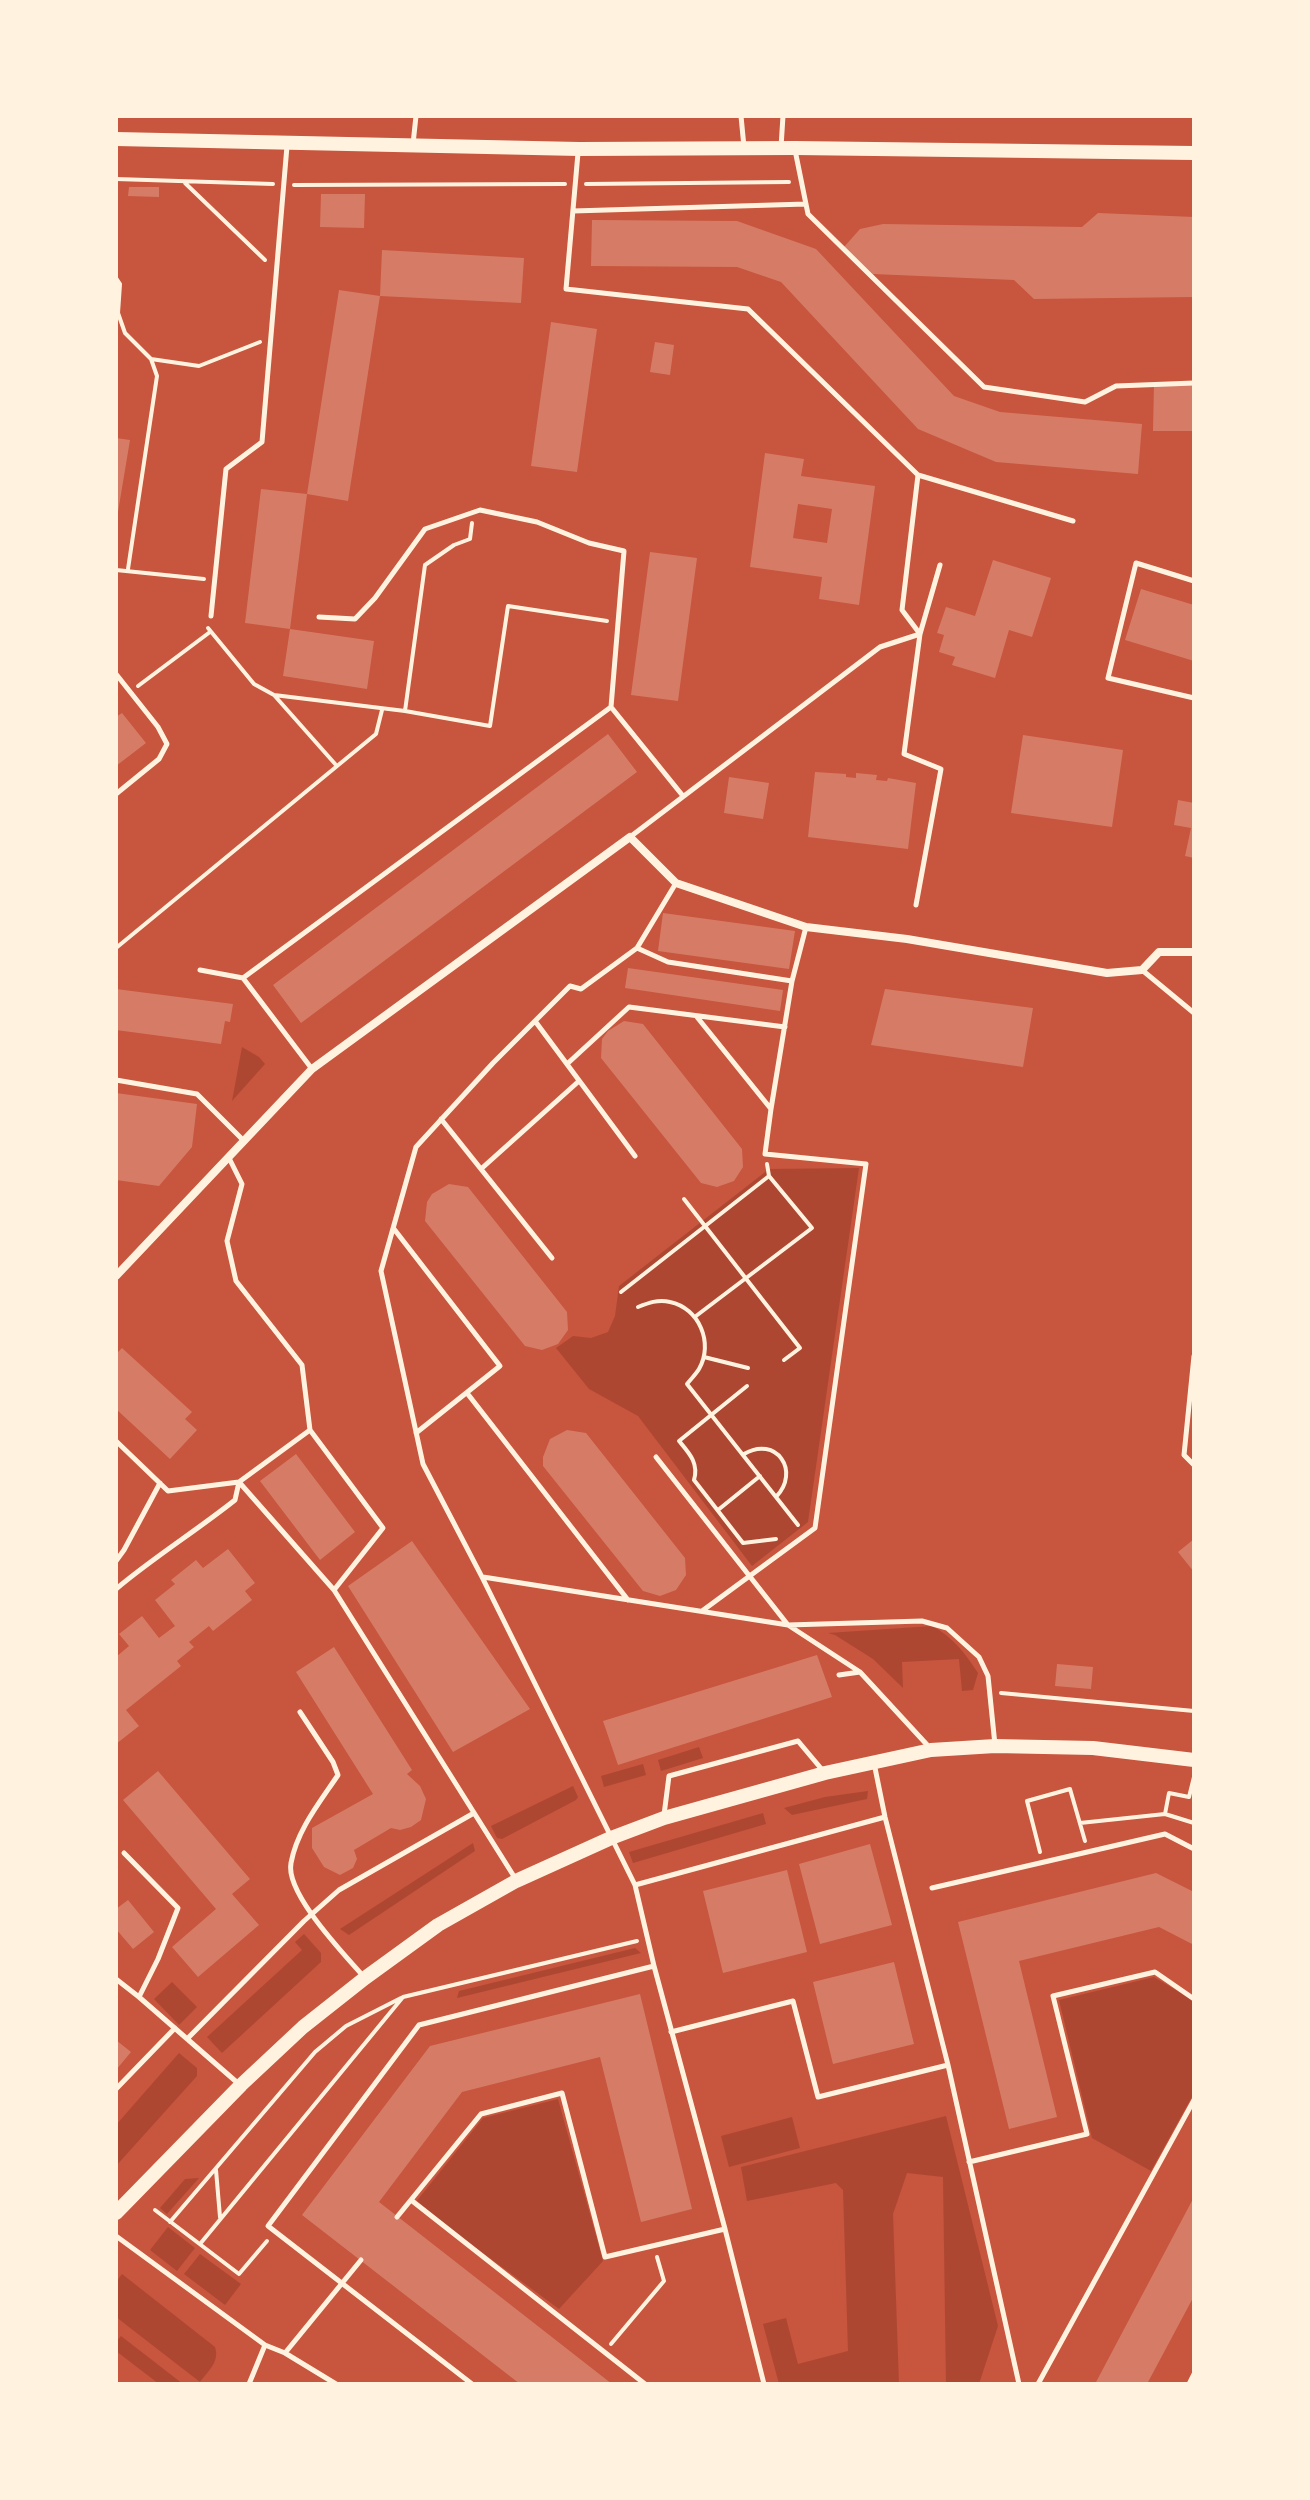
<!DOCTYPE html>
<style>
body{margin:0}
#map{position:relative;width:1310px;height:2500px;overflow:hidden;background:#c8553d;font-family:Montserrat,sans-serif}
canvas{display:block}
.frame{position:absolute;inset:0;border:118px solid #fff3e0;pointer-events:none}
</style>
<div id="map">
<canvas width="1310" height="2500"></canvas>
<div class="frame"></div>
</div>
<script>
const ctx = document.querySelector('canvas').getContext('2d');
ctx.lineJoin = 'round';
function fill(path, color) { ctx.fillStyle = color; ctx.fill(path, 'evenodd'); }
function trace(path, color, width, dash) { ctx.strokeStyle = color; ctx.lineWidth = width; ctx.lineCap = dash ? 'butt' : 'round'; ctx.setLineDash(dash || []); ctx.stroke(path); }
fill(new Path2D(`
 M242 1047 259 1057 265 1064 232 1101Z
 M859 1168 808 1522 752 1566 638 1416 589 1389 556 1348 573 1336 591 1338 608 1332 615 1316 619 1286 769 1169Z
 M932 1626C953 1637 965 1653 978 1673L973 1690 962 1691 959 1659 902 1662 903 1688 873 1659 835 1635 828 1633Z
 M699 1747 703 1758 661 1771 658 1760Z
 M643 1764 646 1775 604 1787 601 1776Z
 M573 1786 578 1797 576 1800 502 1839 497 1838 491 1826Z
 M868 1791 867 1799 792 1815 784 1808 825 1797Z
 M763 1813 766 1824 633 1863 629 1852Z
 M473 1843 475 1851 349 1935 340 1929Z
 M304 1934 321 1953V1962L222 2053 207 2037 302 1950 295 1942Z
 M635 1948 641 1953 457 1998 459 1991Z
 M1154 1977 1194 2001V2093L1151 2171 1092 2138 1059 2000Z
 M172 1982 197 2007 179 2025 154 1999Z
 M179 2053 197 2068V2076L116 2166V2125Z
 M558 2099 603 2261 559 2309 415 2203 483 2118Z
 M946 2116 998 2326 979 2384H946L943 2177 907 2173 893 2214 899 2384H779L763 2324 786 2318 798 2364 848 2351 843 2190 836 2183 747 2201 741 2167Z
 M792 2117 800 2148 729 2167 721 2136Z
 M199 2178 167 2214 160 2208 185 2179Z
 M168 2227 195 2248 177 2271 150 2250Z
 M200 2254 241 2284 225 2305 184 2274Z
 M122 2274 215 2347C220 2362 208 2371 200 2382L116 2317V2282Z
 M121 2336 183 2384H159L116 2351V2342Z`), '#ae4732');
fill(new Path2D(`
 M129 187H159V197L128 196Z
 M321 194H365L364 228 320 227Z
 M1098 213 1194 217V297L1034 299 1014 280 873 274 844 247 860 229 883 224 1082 227Z
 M592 220 737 221 816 249 954 396 1000 412 1142 424 1138 474 996 462 918 429 781 282 737 267 591 266Z
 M382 250 524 258 521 303 380 296Z
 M339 290 380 296 348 501 307 494Z
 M551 322 597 329 577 472 531 466Z
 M655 342 674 345 670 375 650 372Z
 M1154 384 1194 385V431H1153Z
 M116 438 130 440 118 512H116Z
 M765 453 804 459 801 476 875 486 859 605 819 599 822 577 750 567ZM798 504 832 509 827 543 793 538Z
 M261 489 307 494 290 629 245 623Z
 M650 552 697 558 678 701 631 695Z
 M993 560 1051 578 1032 637 1009 630 995 678 952 665 955 657 939 652 944 635 937 633 946 607 975 616Z
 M1141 589 1194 605V661L1125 640Z
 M290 629 374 641 367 689 283 676Z
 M122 713 146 743 116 766V717Z
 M608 734 637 772 301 1023 273 985Z
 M1023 735 1123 750 1112 827 1011 813Z
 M815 772 846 774V777L856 778V773L877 775 876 780 887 781 888 778 916 783 908 849 808 837Z
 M729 777 769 783 763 819 724 813Z
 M1178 800 1194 803V858L1185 856 1191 828 1174 825Z
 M663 913 795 931 789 969 658 951Z
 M628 968 783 990 780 1011 625 988Z
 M116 989 233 1004 230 1022 225 1021 221 1044 116 1030Z
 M885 989 1033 1008 1023 1067 871 1045Z
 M624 1021 643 1024 742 1149 743 1167 734 1181 717 1187 701 1183 601 1058 602 1039 608 1031Z
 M116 1093 197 1104 192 1147 159 1186 116 1180Z
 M449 1184 468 1187 567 1312 568 1330 558 1344 542 1350 525 1346 425 1221 427 1202 432 1194Z
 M122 1348 192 1412 185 1419 197 1430 170 1459 116 1409V1354Z
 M567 1430 586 1433 685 1558 686 1575 676 1590 660 1596 643 1591 543 1466V1457L550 1439Z
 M296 1454 355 1532 320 1560 260 1481Z
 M1194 1539V1572L1178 1552Z
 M412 1541 530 1709 453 1752 348 1586Z
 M228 1549 255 1583 245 1591 252 1600 213 1631 209 1626 189 1642 194 1647 177 1661 181 1666 126 1710 139 1726 116 1744V1657L129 1646 119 1634 142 1616 159 1638 175 1626 155 1600 175 1584 171 1580 196 1560 203 1568Z
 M334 1647 412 1770 407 1774 420 1786 426 1799 421 1820 411 1827 400 1830 391 1828 354 1850 357 1859 353 1868 340 1875 324 1867 312 1848V1828L373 1794 296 1672Z
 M817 1655 832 1697 618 1765 603 1721Z
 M1057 1664 1093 1667 1091 1689 1055 1686Z
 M158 1771 250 1879 232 1894 259 1925 198 1977 172 1947 216 1909 123 1800Z
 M870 1844 892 1925 820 1944 799 1864Z
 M787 1870 807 1952 723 1973 703 1891Z
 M1156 1873 1194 1892V1945L1159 1927 1019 1961 1057 2117 1009 2129 958 1922Z
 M128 1900 154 1932 133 1949 116 1929V1909Z
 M894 1962 914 2044 833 2064 813 1982Z
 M640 1994 692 2209 641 2222 600 2057 462 2092 379 2202 612 2384H520L302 2215 430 2046Z
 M116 2040 131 2052 116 2070Z
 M1194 2197V2296L1147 2384H1095Z`), '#d67c66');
trace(new Path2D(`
 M116 179 273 184
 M185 183 265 260
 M586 184 789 182
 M294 185 565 184
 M116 278 120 284 118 313 125 333 151 359 157 376 128 569
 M151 359 199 366 260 342
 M116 570 204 579
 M208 628 254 684 274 695 405 711 490 726 508 606 607 621
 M138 686 210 632
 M274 695 336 765
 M405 711 425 565 454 545 470 539 472 523
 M116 948 376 734 382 710
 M684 1199 800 1348 784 1360
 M621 1292 769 1176 767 1164
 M638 1307C648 1303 658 1299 670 1302 699 1308 714 1343 699 1369 696 1374 691 1379 687 1384L798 1525
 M696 1316 812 1228 769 1176
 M704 1357 748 1368
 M747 1386 679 1441C689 1453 699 1463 694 1480L743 1543 776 1539
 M744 1454C776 1435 801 1471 776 1497
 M718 1510 760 1476
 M1001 1693 1194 1711
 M1165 1814 1169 1793 1189 1797 1194 1777
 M1080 1823 1165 1814 1194 1823
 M1040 1852 1027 1801 1070 1789 1085 1841
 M216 2170 220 2217
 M155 2210 239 2274 267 2241
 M170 2222 315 2052 346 2026 401 1998
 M200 2244 403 1997 637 1941
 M611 2344 664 2281 657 2257`), '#fff3e0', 4);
trace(new Path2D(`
 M741 116 744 147
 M413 144 416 116
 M781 147 783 116
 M795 150 808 214 984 387 1085 402 1116 386 1194 383
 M578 153 566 289 748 309 918 475 902 610 920 634 880 647 630 837
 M573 211 806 204
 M918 475 1073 521
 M1194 581 1136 563 1108 678 1194 698
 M211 616 226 469 262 442 287 146
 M319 617 355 619 375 598 425 529 480 510 537 522 589 543 624 551 611 707
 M116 674 158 727 167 744 159 759 116 794
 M916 905 941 769 904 754 920 634 940 565
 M637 948 676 883
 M200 970 243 978
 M1142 970 1194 1013
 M697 1017 771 1109 792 981 806 927
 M535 1021 635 1156
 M567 1064 629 1007 785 1027
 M312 1069 243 978 611 707 683 796
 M116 1080 197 1094 243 1140
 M441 1119 552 1258
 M229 1158 242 1184 227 1241 236 1281 302 1365 310 1430 383 1528 334 1590 515 1878
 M481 1169 579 1081
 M394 1229 500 1366 416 1433
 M1194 1356 1184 1455 1194 1465
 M467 1393 628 1600
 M116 1441 168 1491 239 1482 310 1430
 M656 1457 788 1625 860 1672 930 1748
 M116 1561 124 1550 160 1483
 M483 1577 788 1625 922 1621 947 1628 979 1657 988 1676 995 1745
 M116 1589C154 1557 196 1531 235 1500L239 1482 334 1590
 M702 1611 815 1528 866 1164 765 1154 771 1109
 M839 1675 860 1672
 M300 1712 333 1762 338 1775C320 1802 297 1830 291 1863 285 1893 344 1954 364 1977
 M874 1763 885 1817 948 2065 1019 2384
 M664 1815 669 1776 798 1741 824 1772
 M124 1853 178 1908 158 1959 139 1997
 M635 1885 885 1817
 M932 1888 1165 1834 1194 1849
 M116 1979 139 1997 240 2085
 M671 2032 793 2001 818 2097 948 2065
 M187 2039 304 1921 339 1890 474 1813
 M116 2089 175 2028
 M969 2162 1087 2134 1053 1996 1155 1972 1194 1999
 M411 2200 645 2384
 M397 2217 481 2114 562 2093 605 2257 725 2229 654 1966
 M725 2229 764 2384
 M116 2236 265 2345 285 2353 361 2260
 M285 2353 336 2384
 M249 2384 265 2345
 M472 2384 268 2226 419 2025 654 1966 635 1885 482 1577 423 1464 381 1271 416 1147 493 1063 570 986 581 989 637 948 668 962 792 981
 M1038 2384 1194 2100
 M1189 2384 1194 2374`), '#fff3e0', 5);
trace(new Path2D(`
 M116 1276 312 1069 630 837 676 883 806 927 907 939 1107 973 1142 970 1159 952H1194`), '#fff3e0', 8);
trace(new Path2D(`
 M116 139 579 149 795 148 1194 153
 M116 2213 241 2085 303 2027 365 1978 438 1925 516 1881 611 1838 664 1818 825 1773 931 1750 995 1746 1093 1748 1194 1760`), '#fff3e0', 14);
</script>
